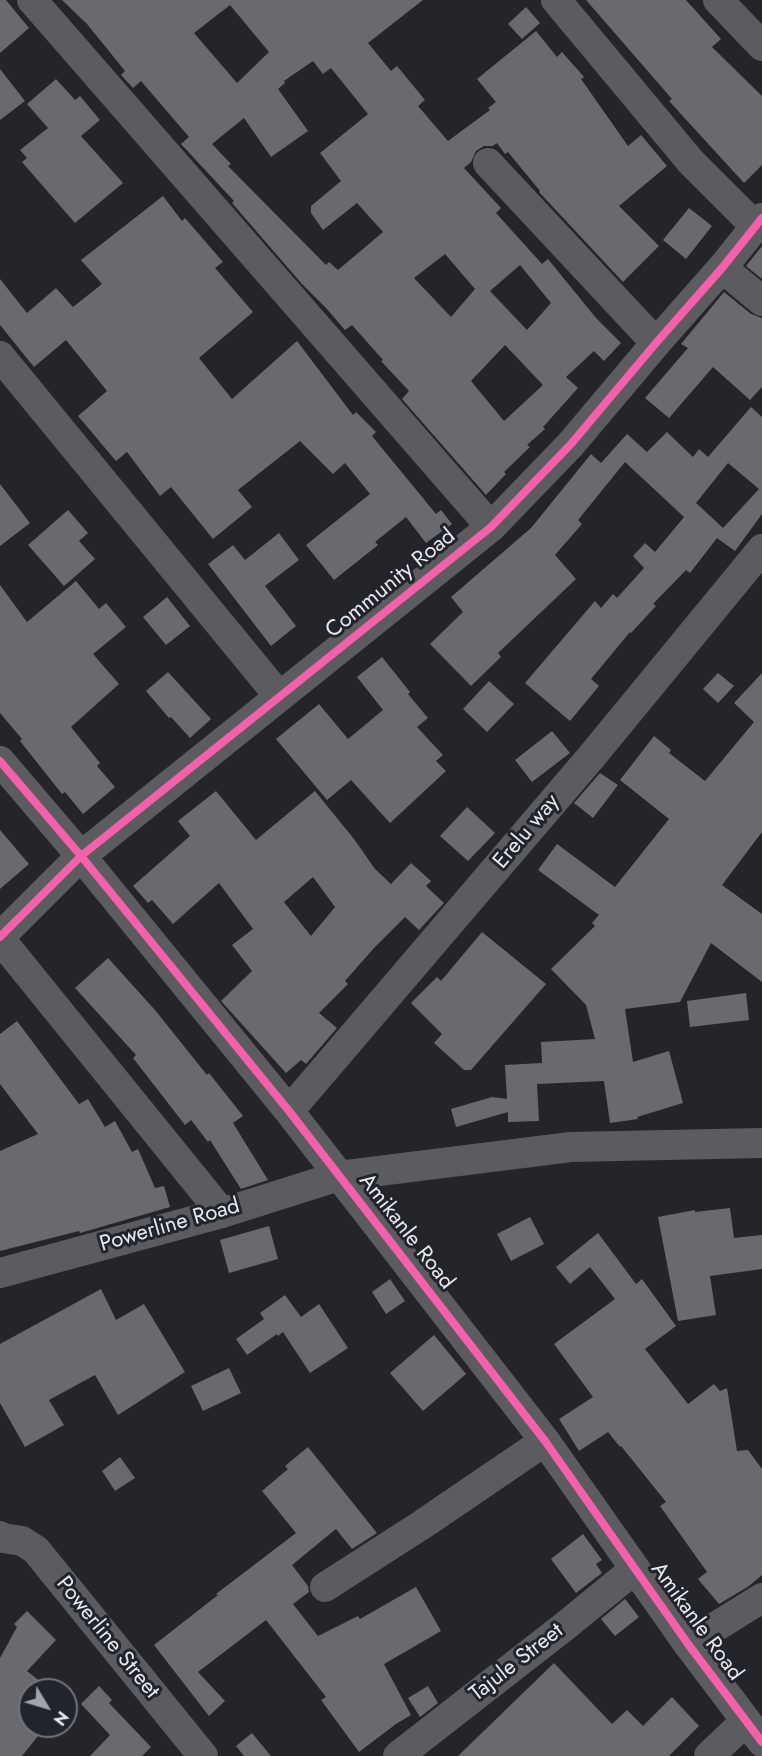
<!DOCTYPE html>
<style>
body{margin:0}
#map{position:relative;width:762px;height:1756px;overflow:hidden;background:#252529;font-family:Jost,sans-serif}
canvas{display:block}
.north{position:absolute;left:18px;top:1678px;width:60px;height:60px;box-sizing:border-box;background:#23242b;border:2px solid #727379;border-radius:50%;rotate:128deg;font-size:16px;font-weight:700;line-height:24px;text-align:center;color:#e8e9ee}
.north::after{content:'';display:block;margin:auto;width:21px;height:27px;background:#a4a4a9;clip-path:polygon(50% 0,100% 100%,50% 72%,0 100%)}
</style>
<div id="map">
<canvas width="762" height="1756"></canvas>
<div class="north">N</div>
</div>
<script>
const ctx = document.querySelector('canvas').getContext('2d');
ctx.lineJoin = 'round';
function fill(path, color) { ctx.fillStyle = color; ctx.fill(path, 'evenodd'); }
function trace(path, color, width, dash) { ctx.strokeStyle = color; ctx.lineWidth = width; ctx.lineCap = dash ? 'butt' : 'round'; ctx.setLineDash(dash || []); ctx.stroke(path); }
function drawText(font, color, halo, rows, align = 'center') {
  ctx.font = font + ' Jost,sans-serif'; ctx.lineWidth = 6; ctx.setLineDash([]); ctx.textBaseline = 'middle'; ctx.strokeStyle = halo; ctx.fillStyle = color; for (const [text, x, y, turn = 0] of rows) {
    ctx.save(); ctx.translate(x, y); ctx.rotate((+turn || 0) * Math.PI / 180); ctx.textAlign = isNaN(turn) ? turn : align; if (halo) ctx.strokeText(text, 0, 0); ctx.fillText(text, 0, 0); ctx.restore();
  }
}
fill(new Path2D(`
 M0 0H6L29 28 0 53Z
 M62 0H423L368 43 391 71 397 66 425 100 418 106 448 141 490 110 488 108 496 102 477 79 536 31 557 57 562 52 584 77 581 79 628 146 641 135 667 166 619 206 659 246 623 282 539 192 540 191 508 152 505 154 497 143 493 146H484L476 151 471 162 464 168 501 208 496 213 542 264 548 259 596 318 621 343 604 361 594 351 566 377 578 388 543 427 545 429 527 445 530 447 504 472 506 474 486 495 402 399 409 391 381 361 383 360 352 325 345 330 326 308 302 284 232 203 234 201 181 144 189 137 141 81 133 88 121 75 125 71 87 24ZM230 5 269 52 237 83 194 33ZM313 61 323 74 331 68 368 114 320 153 341 181 311 206V213L323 230 357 203 383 232 338 270 329 262 326 265 228 166 231 164 212 144 244 118 271 157 308 131 278 89 285 83 284 81ZM445 254 475 289 451 317 414 278ZM520 265 551 303 527 330 490 291ZM505 345 543 385 504 421 471 381Z
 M586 0H686L721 39 712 47 762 96V165L744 183 669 101 672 99Z
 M526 7 540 23 522 39 508 24Z
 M0 69 25 101 0 120Z
 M56 79 75 100 80 96 100 120 81 136 123 183 75 223 22 162 27 158 20 150 48 128 27 104Z
 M163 196 182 221 185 218 223 262 215 268 253 312 199 358 232 399 297 341 353 415 356 412 376 432 372 436 436 514 441 510 452 524 426 543 406 517 375 542 378 545 334 580 306 545 370 494 345 463 333 474 300 441 238 490 252 507 213 539 171 487 160 496 127 452 116 461 78 416 107 391 66 340 34 367 0 325V279L27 313 56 288 73 307 102 284 81 260Z
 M689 208 712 226 686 259 663 240Z
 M762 246V279L746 266Z
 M724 292 751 314 762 318V387L750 400 713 367 669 418 645 398 688 348 681 344Z
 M751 407 762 417V514L735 551 717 538 690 573 686 570 653 604 656 606 631 633 630 632 591 679 599 686 570 721 525 683 595 601 601 608 613 594 617 598 644 568 633 556 645 543 655 552 684 517 625 462 578 520 582 524 555 555 576 579 498 653 501 657 471 686 430 644 463 612 451 597 531 528 591 454 601 463 627 434 647 452 667 432 693 457 699 449 708 457ZM728 463 759 489 723 528 696 503Z
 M0 484 30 523 0 546Z
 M68 510 88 533 79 541 95 559 64 586 28 545Z
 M279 533 299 560 265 586 296 626 271 646 208 564 233 545 245 560Z
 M76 581 99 609 106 603 126 627 93 654 119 684 71 727 100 763 97 766 115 787 83 814 65 792 62 794 20 741 22 739 0 713V585L27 622Z
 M167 597 190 626 166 645 143 617Z
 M382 657 410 692 408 694 428 718 417 727 443 755 436 761 446 771 390 823 351 780 327 800 276 739 319 704 348 739 383 710 357 677Z
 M168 672 211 719 190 738 171 717 169 718 146 691Z
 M718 673 734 686 718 703 703 689Z
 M762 673V832L722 885 762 914V982L711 943 680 1002 625 1009 633 1062 669 1051 683 1103 637 1117 638 1119 610 1123 604 1081 537 1084 539 1121 508 1122V1112L456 1127 451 1109 492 1097 507 1099 505 1065 542 1063 541 1042 595 1039 586 1005 551 969 595 926 592 923 599 915 538 870 557 844 615 887 669 819 620 780 654 736 671 750 669 753 705 781 754 722 734 703Z
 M489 681 514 704 487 732 463 709Z
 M552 731 570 753 532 782 515 760Z
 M600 773 618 785 593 818 574 803Z
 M216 791 256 840 315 791 354 839 375 869 391 884 411 863 431 881 426 886 444 903 419 930 405 917 374 948 345 981 348 984 319 1013 337 1028 306 1064 301 1060 286 1073 221 1001 252 971 232 945 253 929 219 883 173 924 152 900 148 903 133 886 190 836 178 821ZM313 877 335 907 311 936 284 902Z
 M467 807 495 833 468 861 440 836Z
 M0 830 29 864 0 889Z
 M482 932 546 984 471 1070H464L434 1043 442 1034 411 1003 437 977 441 981Z
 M108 958 155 1010 207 1075 209 1073 243 1116 233 1123 268 1180 241 1189 210 1140 208 1142 191 1120 185 1125 133 1058 136 1055 75 988Z
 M746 993 749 1020 690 1027 687 1001Z
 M17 1021 79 1104 88 1099 105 1127 115 1121 132 1152 138 1149 155 1188 164 1186 170 1207 80 1233 79 1231 0 1251V1151L38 1134 0 1084V1034Z
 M730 1208 734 1238 762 1235V1269L710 1276 716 1315 678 1321 658 1217 695 1210V1212Z
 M530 1217 544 1244 511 1261 497 1234Z
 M269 1226 278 1259 229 1273 220 1240Z
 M598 1233 636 1284 642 1279 676 1326 645 1349 688 1404 714 1384 720 1391 727 1388 737 1451 748 1450 762 1469V1575L749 1586 719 1604 698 1579 707 1572 660 1506 666 1502 621 1446 620 1447 608 1432 579 1451 559 1419 593 1397 554 1344 615 1299 590 1267 570 1284 556 1267Z
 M390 1279 405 1301 386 1314 372 1292Z
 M101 1289 116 1320 144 1304 185 1372 118 1415 95 1375 49 1400 64 1425 25 1447 0 1403V1344Z
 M285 1295 301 1317 319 1304 348 1348 310 1373 283 1332 278 1336 277 1334 247 1355 236 1339 264 1319 260 1313Z
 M434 1335 466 1374 423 1411 390 1373Z
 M229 1368 241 1393 203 1411 191 1386Z
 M308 1447 377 1533 352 1549 336 1529 292 1565 308 1586 309 1592 293 1604 318 1636 358 1616 360 1619 416 1587 441 1631 384 1664 411 1715 396 1724 359 1752 321 1700 326 1697 266 1620 198 1672 225 1701 209 1716 154 1645 218 1595 216 1594 296 1533 262 1491 288 1469 285 1466Z
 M120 1457 135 1478 115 1491 102 1471Z
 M583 1534 602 1560 596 1564 602 1573 576 1593 551 1559Z
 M625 1599 639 1617 615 1636 601 1619Z
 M27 1611 56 1640 27 1671 51 1690H30V1726H46L22 1756H0V1658L17 1627 14 1624Z
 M554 1663 612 1724 627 1710 643 1726 672 1697 699 1726 669 1756H458Z
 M99 1686 112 1700 109 1703 151 1747 142 1756H90L110 1735 81 1704Z
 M428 1686 438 1703 420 1717 408 1698Z
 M252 1733 271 1756H244L236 1746Z`), '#6a6a6e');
trace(new Path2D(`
 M32 0 491 527
 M556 0 691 162 755 226
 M718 0 762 46
 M488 163 656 343
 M722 268 762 301
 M0 356 279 696
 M0 761 81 856 289 1111 545 1441 688 1644 762 1742
 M0 937 81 856 491 527 571 444 656 343 722 268 762 218
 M0 939 222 1213
 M289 1111 592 756 762 549
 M0 1273 222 1213 339 1176 571 1147 762 1143
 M0 1536 3 1538 22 1541 36 1550 203 1756
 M325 1587 423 1524 545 1441
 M688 1644 762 1598
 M398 1756 565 1626 635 1569
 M709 1756 746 1721`), '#5c5c60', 30);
trace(new Path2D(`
 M0 761 81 856 289 1111 545 1441 688 1644 762 1742
 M0 937 81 856 491 527 571 444 656 343 722 268 762 218`), '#f560ab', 8);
drawText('22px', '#e8e9ee', '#23242b', [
 ["Community Road",391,584,-39],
 ["Erelu way",527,832,-50],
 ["Powerline Road",170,1226,-16],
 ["Amikanle Road",406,1232,52],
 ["Amikanle Road",696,1622,54],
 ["Powerline Street",107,1638,51],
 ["Tajule Street",517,1663,-38]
]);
</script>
